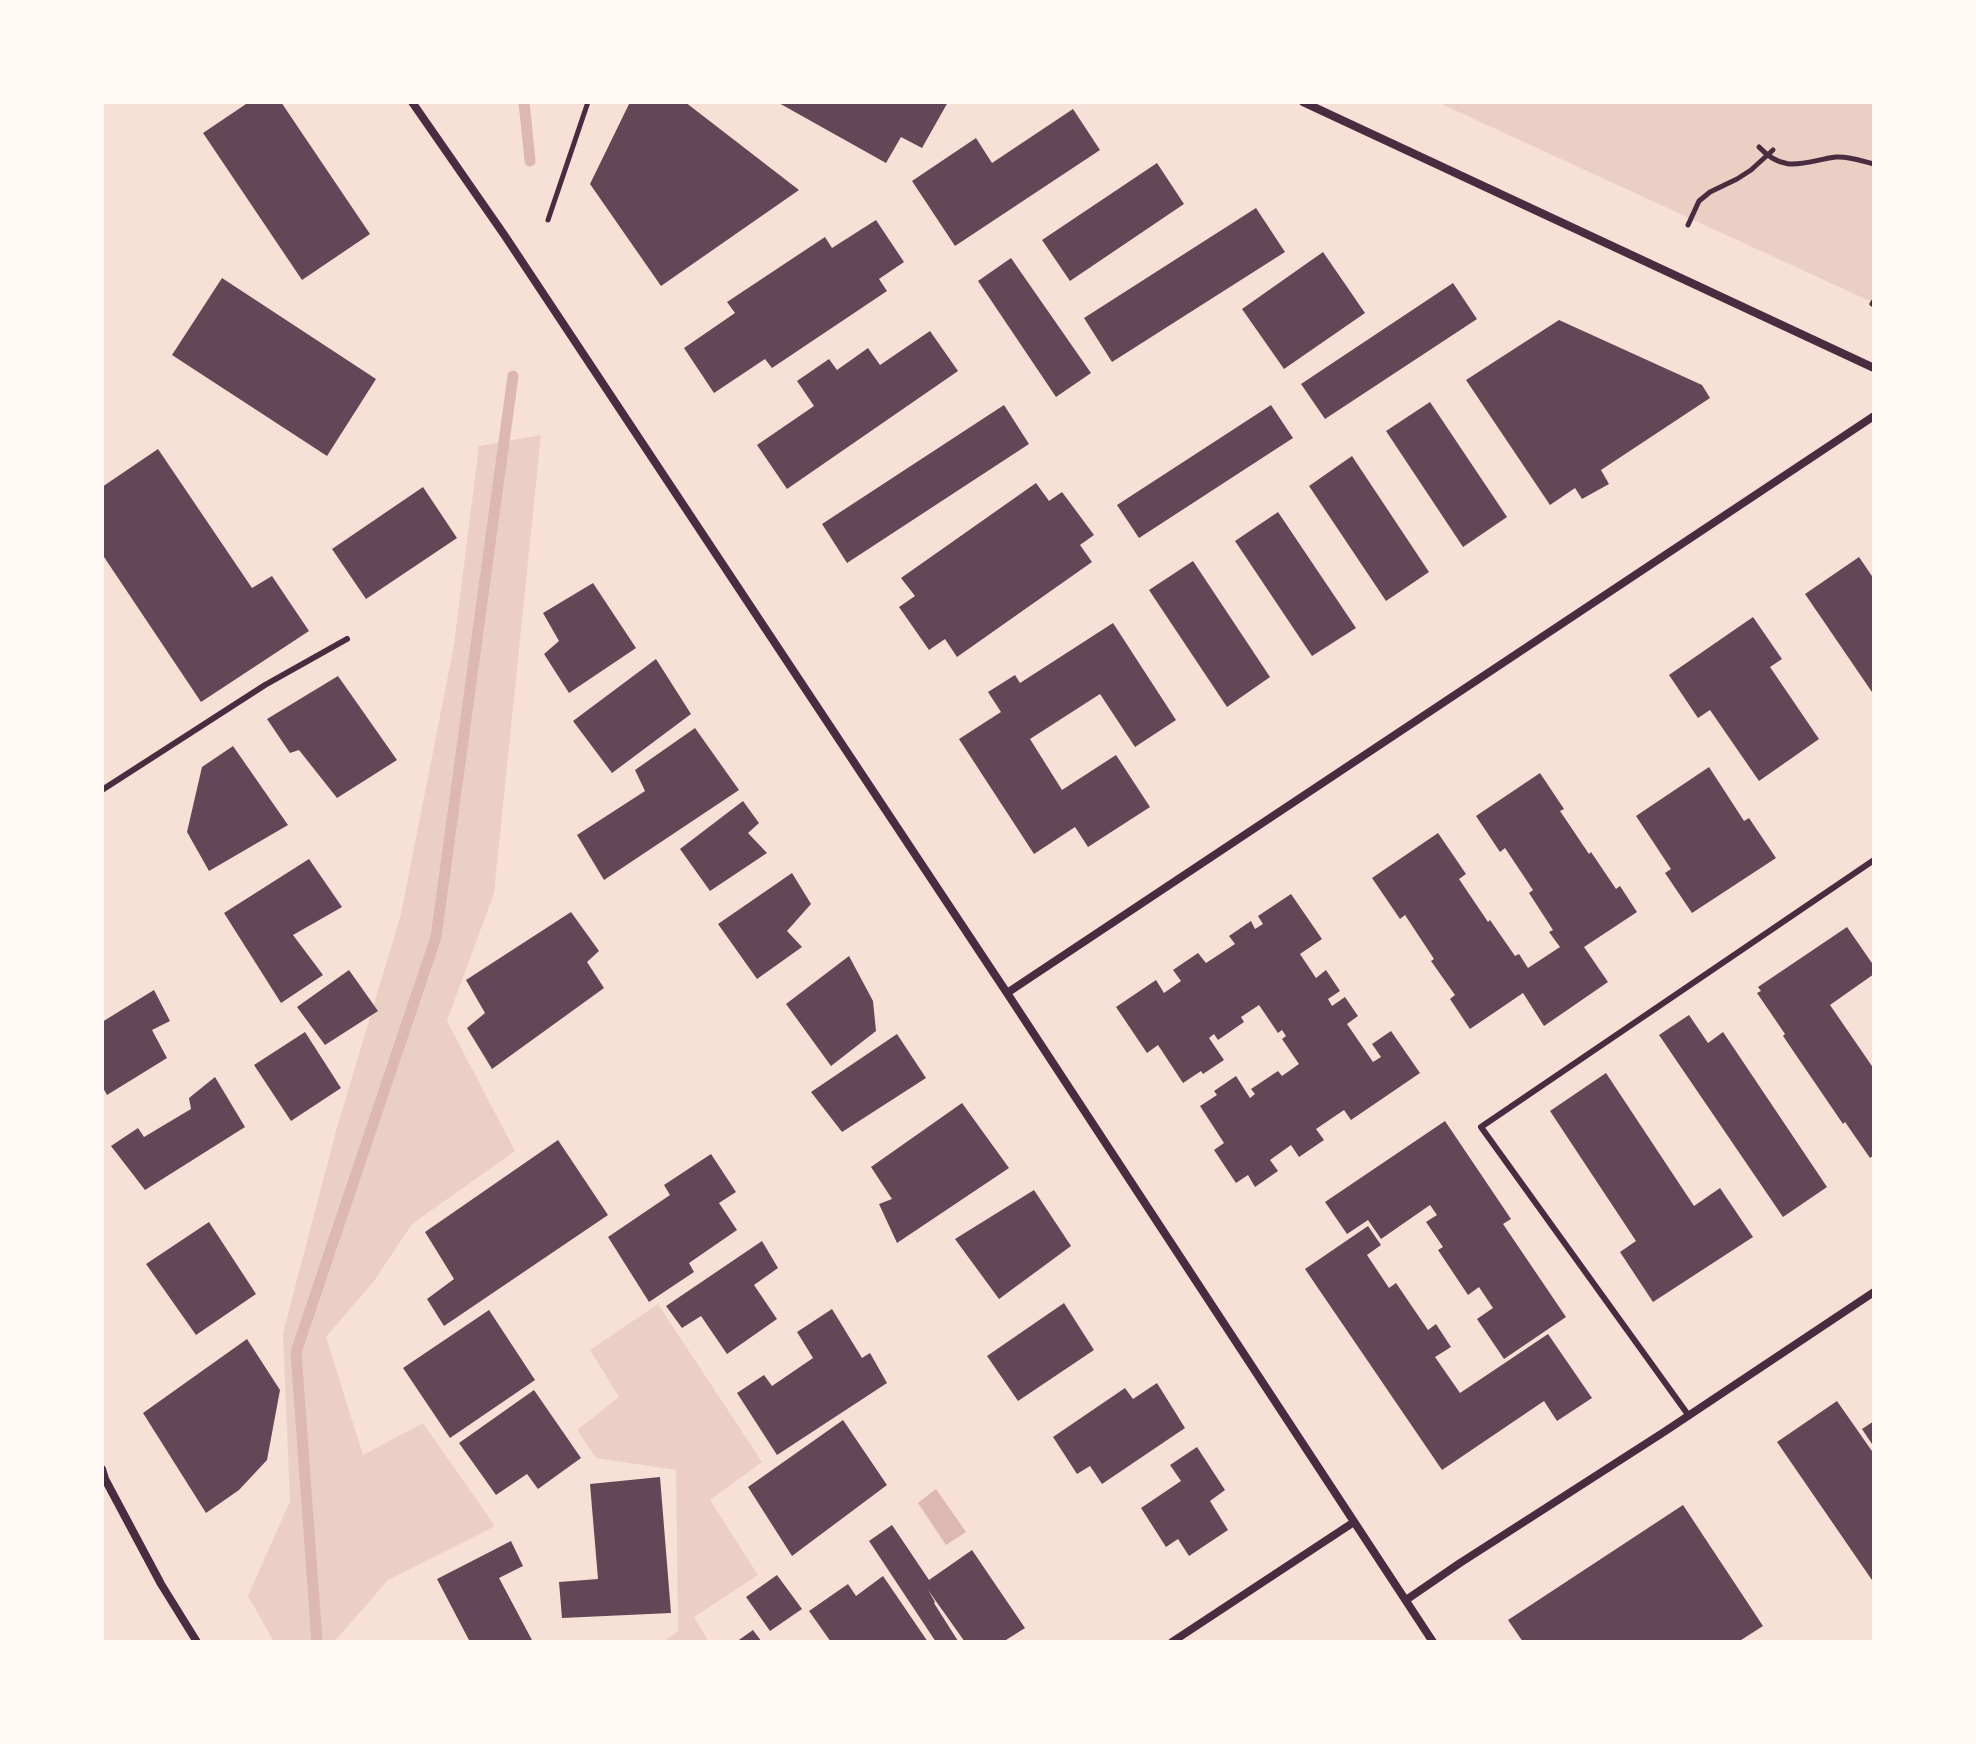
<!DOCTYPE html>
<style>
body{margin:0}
#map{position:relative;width:1976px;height:1744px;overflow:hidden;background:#f7e1d7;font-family:Helvetica,sans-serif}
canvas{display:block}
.frame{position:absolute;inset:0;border:104px solid #fffaf5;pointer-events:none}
</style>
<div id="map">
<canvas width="1976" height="1744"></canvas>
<div class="frame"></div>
</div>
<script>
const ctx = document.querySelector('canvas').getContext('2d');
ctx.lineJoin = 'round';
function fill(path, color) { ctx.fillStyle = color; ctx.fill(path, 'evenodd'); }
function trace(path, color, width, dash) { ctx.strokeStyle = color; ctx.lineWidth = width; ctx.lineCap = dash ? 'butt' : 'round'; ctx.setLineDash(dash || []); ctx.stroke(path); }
fill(new Path2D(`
 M1437 102H1874V303Z
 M541 435 494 893 447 1021 515 1151 412 1224 374 1281 326 1337 363 1455 423 1423 495 1526 388 1580 334 1642H274L248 1596 290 1501 283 1333 336 1131 401 914 454 645 479 446Z
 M658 1304 762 1462 710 1500 758 1575 694 1617 709 1642H663L678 1631 676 1470 596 1458 577 1430 619 1397 590 1350Z`), '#ebcfc5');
fill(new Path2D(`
 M936 1489 966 1532 946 1545 918 1503Z`), '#dcb8b0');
trace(new Path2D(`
 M524 102 530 161
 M317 1642 296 1352 436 937 513 376`), '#dcb8b0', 11);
fill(new Path2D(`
 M249 102H281L370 234 302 280 203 133Z
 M630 102H685L799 190 661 286 590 184Z
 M777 102H948L922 148 901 137 886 163Z
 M1073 109 1100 150 955 246 912 181 976 138 992 163Z
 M1157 163 1184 204 1070 281 1042 240Z
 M1256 208 1285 252 1112 362 1084 318Z
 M876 220 904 262 879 279 887 291 772 368 765 359 714 393 684 348 735 313 727 302 825 237 832 248Z
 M1323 252 1365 313 1284 369 1242 309Z
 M1011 258 1091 373 1056 397 978 281Z
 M222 278 376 379 327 456 172 355Z
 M1453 283 1477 319 1325 419 1301 384Z
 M1559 320 1702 385 1710 398 1601 470 1609 484 1582 499 1575 488 1550 505 1466 380Z
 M930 331 958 371 787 489 757 445 814 406 797 381 829 359 837 370 868 348 880 365Z
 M1430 402 1507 517 1463 547 1386 431Z
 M1004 405 1029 444 847 563 822 524Z
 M1271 405 1293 438 1139 538 1117 505Z
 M158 449 252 588 272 576 309 631 201 702 102 554V487Z
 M1352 456 1429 572 1386 601 1309 486Z
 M1036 483 1049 501 1062 492 1094 535 1080 545 1092 562 957 657 945 639 929 650 899 607 915 596 901 578Z
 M423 487 457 538 366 599 332 549Z
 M1278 512 1356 628 1312 656 1235 541Z
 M1859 557 1874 579V695L1805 594Z
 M1193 561 1270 677 1227 707 1149 590Z
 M593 583 636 648 569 693 544 654 559 641 543 613Z
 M1753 617 1782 659 1770 667 1819 739 1759 781 1710 710 1698 718 1669 675Z
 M1113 623 1176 720 1135 747 1100 694 1030 739 1062 790 1116 755 1150 807 1088 847 1075 827 1034 854 959 739 1001 712 988 692 1015 675 1020 683Z
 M656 659 691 714 612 773 573 721Z
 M338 676 397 760 337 798 299 750 290 753 267 719Z
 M695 728 739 790 604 880 577 835 645 791 635 770Z
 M233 746 288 825 209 871 187 832 202 767Z
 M1709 767 1744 821 1749 818 1776 858 1692 913 1665 873 1671 869 1636 816Z
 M1540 773 1564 809 1560 811 1589 854 1591 852 1616 889 1620 886 1637 912 1584 947 1608 982 1544 1026 1523 993 1470 1029 1450 999 1455 995 1431 961 1434 959 1405 915 1400 919 1372 878 1438 833 1466 874 1459 879 1488 922 1490 920 1515 956 1519 954 1528 968 1560 947 1549 932 1553 930 1529 893 1533 890 1505 848 1500 852 1476 816Z
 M743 801 759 823 748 833 767 853 710 891 680 849Z
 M309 859 342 907 293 935 323 975 281 1003 224 913Z
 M792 873 811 904 787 931 802 947 757 979 718 924Z
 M1291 894 1322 939 1300 954 1316 978 1326 970 1340 991 1328 999 1332 1006 1345 997 1358 1016 1347 1024 1373 1062 1381 1057 1372 1044 1391 1031 1420 1073 1351 1120 1344 1110 1316 1129 1324 1140 1299 1157 1291 1145 1270 1160 1278 1171 1255 1187 1248 1175 1236 1183 1214 1150 1224 1143 1200 1106 1217 1095 1214 1091 1236 1076 1250 1098 1255 1094 1251 1089 1278 1071 1282 1076 1299 1064 1282 1039 1286 1036 1282 1030 1278 1033 1259 1005 1241 1017 1244 1022 1218 1040 1214 1034 1209 1038 1224 1060 1203 1074 1201 1071 1183 1083 1158 1045 1147 1053 1116 1007 1156 980 1164 993 1181 981 1173 970 1198 953 1206 963 1235 944 1229 936 1251 921 1255 929 1263 924 1258 916Z
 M571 912 599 951 587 962 604 988 492 1069 467 1028 485 1013 466 980Z
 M1847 927 1874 966V974L1830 1005 1874 1069V1155L1870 1158 1845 1122 1843 1124 1783 1036 1785 1034 1757 993 1761 991 1758 987Z
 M849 956 873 1001 876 1031 831 1066 786 1004Z
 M349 970 378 1011 325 1045 297 1007Z
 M154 990 170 1021 152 1030 167 1058 107 1095 102 1086V1022Z
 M1689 1015 1708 1043 1723 1032 1827 1187 1783 1217 1659 1035Z
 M305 1032 341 1088 291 1121 254 1065Z
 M897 1034 926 1078 842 1132 811 1092Z
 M1606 1073 1694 1206 1720 1188 1753 1237 1653 1302 1620 1252 1636 1241 1550 1111Z
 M215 1077 245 1127 145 1190 111 1146 138 1128 144 1137 191 1109 189 1098Z
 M962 1103 1009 1168 897 1243 879 1204 892 1199 871 1167Z
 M1445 1121 1511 1219 1503 1224 1566 1317 1504 1359 1477 1319 1493 1308 1479 1287 1468 1295 1438 1250 1443 1247 1426 1222 1437 1215 1430 1205 1381 1239 1368 1220 1347 1234 1325 1202Z
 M558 1140 608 1215 444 1326 427 1299 454 1279 425 1232Z
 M711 1154 736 1192 719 1203 737 1230 689 1263 694 1272 649 1302 608 1237 670 1195 664 1185Z
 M1034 1190 1071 1246 999 1299 955 1239Z
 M209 1222 256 1294 196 1335 146 1264Z
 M1368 1226 1381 1245 1367 1255 1389 1288 1396 1283 1428 1330 1436 1324 1451 1347 1435 1357 1460 1393 1548 1334 1592 1398 1557 1421 1544 1401 1442 1470 1305 1269Z
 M762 1241 778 1268 754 1285 777 1319 727 1354 701 1316 682 1328 666 1306Z
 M1064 1303 1094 1350 1018 1401 987 1356Z
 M832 1309 862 1358 870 1353 887 1383 777 1455 737 1393 764 1375 772 1386 813 1358 797 1332Z
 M489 1310 535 1380 450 1438 403 1368Z
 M247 1339 280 1390 267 1460 239 1490 206 1513 143 1413Z
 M1157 1383 1185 1428 1102 1484 1090 1466 1077 1474 1053 1437 1125 1388 1133 1399Z
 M534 1390 581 1458 538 1489 527 1474 496 1495 459 1443Z
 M1837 1401 1874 1454V1583L1777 1442Z
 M843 1420 887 1485 792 1556 748 1487Z
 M1874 1421V1447L1862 1429Z
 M1197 1447 1225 1490 1210 1501 1228 1530 1189 1556 1178 1539 1166 1547 1141 1508 1181 1481 1170 1465Z
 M660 1477 671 1613 562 1618 559 1582 598 1579 590 1484Z
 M1683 1505 1763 1626 1738 1642H1523L1508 1620Z
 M892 1525 929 1580 972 1550 1025 1628 1006 1640 1007 1642H965L928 1590 935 1602 934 1603 958 1641 936 1642 869 1541Z
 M511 1541 523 1566 499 1578 533 1642H470L437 1579Z
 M777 1575 802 1609 770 1631 746 1597Z
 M883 1576 928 1642H831L809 1611 848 1584 856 1596Z
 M753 1630 762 1642H736Z`), '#644757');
trace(new Path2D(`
 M1759 147C1785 175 1805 161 1836 157 1849 156 1862 161 1874 164
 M548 220 588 102
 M1688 225 1699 201 1710 192 1737 179 1751 170 1773 150
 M1872 304 1874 301`), '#4a2c40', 5);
trace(new Path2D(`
 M102 790 265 685 347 639
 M1689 1416 1481 1127 1874 860`), '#4a2c40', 6);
trace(new Path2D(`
 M412 102 505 236 1007 993 1433 1642
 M1303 102 1874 368
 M1007 993 1874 416
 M102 1469 105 1479 161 1584 197 1642
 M1406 1600 1460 1563 1664 1432 1874 1292
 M1172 1642 1354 1522`), '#4a2c40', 8);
</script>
